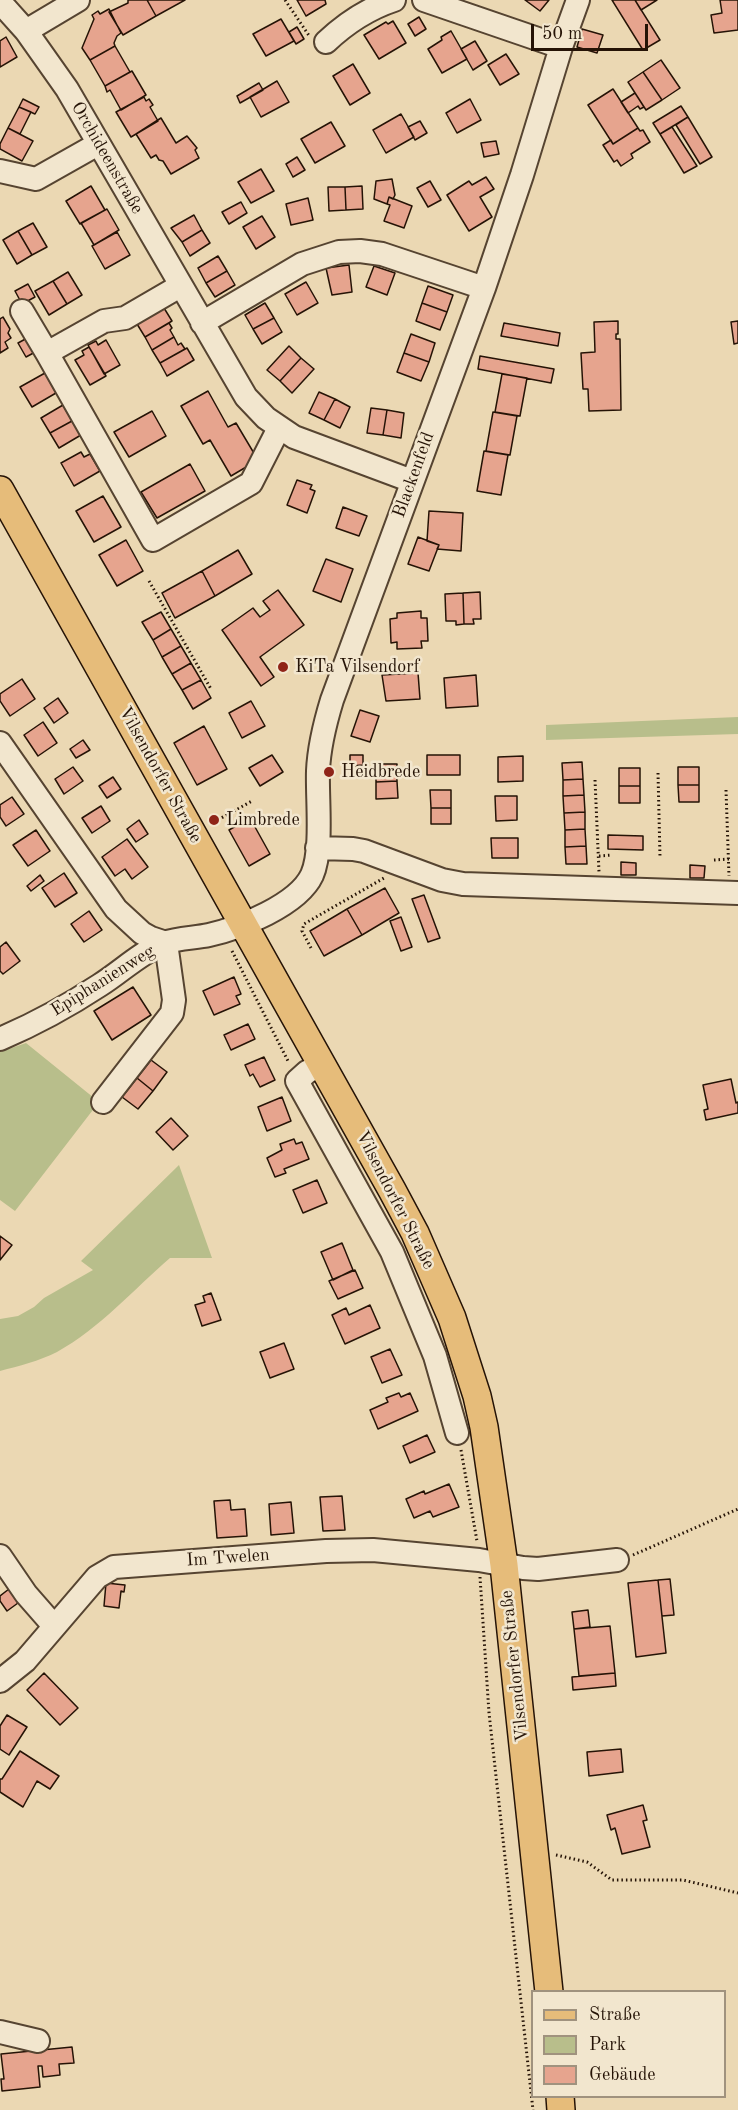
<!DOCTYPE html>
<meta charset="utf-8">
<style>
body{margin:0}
#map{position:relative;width:738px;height:2110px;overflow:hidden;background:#ebd8b3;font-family:"Old Standard TT",serif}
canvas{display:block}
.legend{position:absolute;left:531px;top:1990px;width:195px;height:108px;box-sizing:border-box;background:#f2e6ce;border:2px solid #a0927e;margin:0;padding:8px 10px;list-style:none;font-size:18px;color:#251306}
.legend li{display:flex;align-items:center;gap:12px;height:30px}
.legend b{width:30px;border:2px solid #a0927e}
.scale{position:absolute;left:531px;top:24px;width:117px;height:27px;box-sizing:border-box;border:3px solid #251306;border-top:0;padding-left:8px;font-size:18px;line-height:21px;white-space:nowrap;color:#251306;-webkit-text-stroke:4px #f2e6ce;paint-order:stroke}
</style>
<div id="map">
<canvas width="738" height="2110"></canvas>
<ul class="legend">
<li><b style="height:8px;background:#e6bc7a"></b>Straße</li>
<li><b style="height:16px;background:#b8be8b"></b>Park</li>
<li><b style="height:16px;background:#e6a48e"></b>Gebäude</li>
</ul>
<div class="scale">50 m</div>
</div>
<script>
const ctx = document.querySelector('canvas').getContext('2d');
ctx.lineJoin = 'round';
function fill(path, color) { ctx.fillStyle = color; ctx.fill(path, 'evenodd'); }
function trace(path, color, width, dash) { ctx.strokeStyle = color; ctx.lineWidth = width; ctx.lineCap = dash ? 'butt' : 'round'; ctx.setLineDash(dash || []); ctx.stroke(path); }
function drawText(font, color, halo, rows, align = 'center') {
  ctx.font = font + ' "Old Standard TT",serif'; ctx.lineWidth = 5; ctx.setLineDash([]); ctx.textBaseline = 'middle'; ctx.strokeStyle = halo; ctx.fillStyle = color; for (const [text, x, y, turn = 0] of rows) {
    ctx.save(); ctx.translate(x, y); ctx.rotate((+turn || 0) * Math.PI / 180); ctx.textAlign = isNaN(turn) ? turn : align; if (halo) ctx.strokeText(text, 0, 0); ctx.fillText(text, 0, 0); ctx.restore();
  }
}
fill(new Path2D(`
 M738 717V734L546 740V725Z
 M26 1043 99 1102 15 1211 0 1200V1052Z
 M179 1165 212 1258H170C133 1290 100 1328 57 1352 39 1361 19 1366 0 1371V1319L18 1316 34 1307 44 1298 93 1270 81 1261Z`), '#b8be8b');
const building = new Path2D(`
 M147 0 156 16 123 35 109 12 128 3V0Z
 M147 0H185L156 16Z
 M297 0H325L326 4 306 16Z
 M525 0H549L540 11Z
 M612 0H635L660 40 643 50Z
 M635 0H657L641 10Z
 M720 0H738V30L714 33 711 15 722 13Z
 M109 9 121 33 117 36 114 43 115 46 90 60 82 48 94 19 92 15 98 11 100 14Z
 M419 17 426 29 415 36 408 24Z
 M281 19 294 41 266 56 253 34Z
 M393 21 406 43 379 59 364 35 386 22 388 24Z
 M297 27 304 39 296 44 289 32Z
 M582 29 603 35 597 53 577 47Z
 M451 31 467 59 442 73 428 49 442 40 441 37Z
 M6 37 17 57 0 67V41Z
 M475 41 487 61 473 70 461 49Z
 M115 46 130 72 105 86 90 60Z
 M506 54 519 74 500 85 488 65Z
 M661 60 680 88 662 100 643 72Z
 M353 64 370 93 350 105 333 76Z
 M132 71 146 95 121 110 110 90 107 92 105 86Z
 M643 72 662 100 646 110 628 82Z
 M277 81 289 102 261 117 250 97Z
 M259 83 263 90 240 103 237 96Z
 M613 89 638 128 613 144 588 105Z
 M635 93 644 107 640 109 638 106 628 113 621 102Z
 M144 97 146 101 149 99 153 105 150 107 158 121 131 137 116 112Z
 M23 99 39 107 35 114 19 107Z
 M470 99 481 120 457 133 446 113Z
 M681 106 688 117 660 134 653 123Z
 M19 107 31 112 20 134 8 128Z
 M401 114 414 137 386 153 373 130Z
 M688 117 712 157 700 164 676 125Z
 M161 118 176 143 187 136 197 148 195 150 199 158 171 174 163 161 159 160 156 155 151 158 136 134Z
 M420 121 427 133 415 140 408 127Z
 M331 122 345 146 315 163 301 139Z
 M672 127 697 166 684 173 660 134Z
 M8 128 33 141 22 161 0 149V144Z
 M638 128 640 131 643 130 650 142 631 154 633 158 621 166 617 160 614 162 603 145 611 140 613 144Z
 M496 141 499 154 484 157 481 143Z
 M297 157 305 170 293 177 286 164Z
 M261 169 274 191 251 203 238 182Z
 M486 177 494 189 480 197 492 217 469 231 447 195 469 181 472 185Z
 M392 179 395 195 393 199 389 197 387 204 374 199 376 181Z
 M430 181 441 200 428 207 417 188Z
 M91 186 105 210 80 224 66 201Z
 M362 186 363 209 346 210 345 187Z
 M328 187H345L346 210 329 211Z
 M389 197 412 206 404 228 384 221 390 205 387 204Z
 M308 198 313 220 291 225 286 204Z
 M241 202 247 213 229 224 222 212Z
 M107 209 119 230 94 245 81 223Z
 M194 215 202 230 182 242 171 228Z
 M262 216 275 237 256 249 243 227Z
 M33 223 47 247 32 255 18 231Z
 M202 230 210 243 190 256 182 242Z
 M18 231 32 255 17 264 3 240Z
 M117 232 130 255 105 269 92 246Z
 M218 256 227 271 206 283 198 268Z
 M349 265 352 292 332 295 326 268Z
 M374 266 395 273 387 295 366 287Z
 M227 271 235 285 215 297 206 283Z
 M68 272 82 295 67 304 53 281Z
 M53 281 67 304 49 315 35 291Z
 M306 282 318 303 297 315 285 294Z
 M28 284 35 297 22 304 15 291Z
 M428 286 453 295 447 312 422 303Z
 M265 303 274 318 253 329 245 315Z
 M422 303 447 312 440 330 416 321Z
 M164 308 172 321 145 337 137 324Z
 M3 317 10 329 8 333 11 338 5 342 8 348 0 353V319Z
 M274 318 282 332 262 344 253 329Z
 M618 321V334H616V339H620L621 410 589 411 588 389H583L581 353 595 352 594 322Z
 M738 321V343L734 344 731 322Z
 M169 323 172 328 170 330 174 337 152 350 145 337Z
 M504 323 560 333 558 346 501 336Z
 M411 334 435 343 429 362 404 353Z
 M31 336 39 350 26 357 18 343Z
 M174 337 178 345 181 343 185 349 160 363 152 350Z
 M106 340 120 365 104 374 88 345 96 341 98 345Z
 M289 346 301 358 280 381 267 370Z
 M89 347 106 376 90 385 75 360 84 355 82 351Z
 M187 348 194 360 167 376 160 363Z
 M404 353 429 362 421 381 397 372Z
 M480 356 554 369 551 383 478 369Z
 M301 358 314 369 292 393 280 381Z
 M45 373 56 393 32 407 20 387Z
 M502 374 527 378 520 416 495 412Z
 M208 391 228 427 236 423 258 460 231 476 210 440 203 444 181 406Z
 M319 392 335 399 324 420 309 413Z
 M335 399 350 407 340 428 324 420Z
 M63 405 72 421 50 433 41 418Z
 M371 408 387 410 383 435 367 433Z
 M387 410 404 413 401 438 383 435Z
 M152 411 166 436 129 457 114 432Z
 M493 412 517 416 510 455 486 451Z
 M72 421 81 435 59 448 50 433Z
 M484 451 508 455 501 495 477 491Z
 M81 452 84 457 90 454 100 471 74 486 61 463Z
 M190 464 205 491 157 518 141 492Z
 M297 480 312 485 310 489 315 491 307 513 287 505Z
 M103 496 121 527 94 542 76 511Z
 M343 507 367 516 359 536 336 528Z
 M429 511 463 513 461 551 437 549 439 545 427 541Z
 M418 537 439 545 429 571 408 564Z
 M126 540 143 571 117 586 99 555Z
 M238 550 252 574 215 596 202 571Z
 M326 559 353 569 341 602 313 591Z
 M202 571 215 596 175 618 162 593Z
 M278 590 304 625 260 657 274 677 261 686 222 630 253 608 260 617 270 610 263 601Z
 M480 592 481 619H473L474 624H464L463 593Z
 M463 593 464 624 456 625V621H446L445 594Z
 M421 611V618H427L428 641H421L422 648 397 649V642L391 643 390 619 397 618V613Z
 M161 612 171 629 153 640 142 622Z
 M171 629 181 646 162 657 153 640Z
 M181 646 191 663 172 674 162 657Z
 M191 663 201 680 182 690 172 674Z
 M418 673 420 699 386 701 382 675Z
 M476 675 478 706 446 708 444 678Z
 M22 679 35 699 10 716 0 701V694Z
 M201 680 211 698 193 709 182 690Z
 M58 698 68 713 54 723 44 708Z
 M251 701 265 726 242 738 229 713Z
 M360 710 379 716 370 742 351 736Z
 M43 722 57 743 38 756 24 735Z
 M204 726 227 769 197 785 174 743Z
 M83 740 90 750 76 758 70 749Z
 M272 755 283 772 260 786 249 768Z
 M350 755H363V765L350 766Z
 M427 755H460V775H427Z
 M523 756V781L498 782V757Z
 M582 762 583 779 563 780 562 763Z
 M376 764H397V781L376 782Z
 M73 767 83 781 64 794 55 779Z
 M678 767H699V785H678Z
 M619 768H640V786H619Z
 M113 777 121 789 107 798 99 786Z
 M583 779 584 795 563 796V780Z
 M397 781 398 798 376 799V782Z
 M678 785H699V802H679Z
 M619 786H640V803H619Z
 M430 790H451V808H431Z
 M584 795 585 812 564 813 563 796Z
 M495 796H517V820L496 821Z
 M12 797 24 814 6 826 0 817V805Z
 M101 806 110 821 92 833 82 818Z
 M431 808H451V824H431Z
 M585 812V829L565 830 564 813Z
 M250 818 270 854 249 866 229 830Z
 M139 820 148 834 136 842 127 829Z
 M585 829 586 846 565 847V830Z
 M36 830 50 851 28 866 13 845Z
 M608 835 643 836V850L608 849Z
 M491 838H518V858H492Z
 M127 839 148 867 132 879 125 869 115 876 102 857Z
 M586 846 587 864H566L565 847Z
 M621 862 636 863V875H621Z
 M690 865 705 866 704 878H690Z
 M64 873 77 893 55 907 42 888Z
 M40 875 44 881 31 891 27 886Z
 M385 888 399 913 362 935 347 909Z
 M424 895 440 938 428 942 412 899Z
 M347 909 362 935 324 956 310 931Z
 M89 911 102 930 84 942 71 924Z
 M401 917 412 947 401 951 390 921Z
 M6 942 20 961 3 974 0 971V947Z
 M234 977 241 994 236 996 240 1004 214 1015 203 991Z
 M133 987 151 1015 112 1040 94 1011Z
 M248 1024 255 1039 231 1050 224 1035Z
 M264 1057 275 1080 260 1087 253 1074 250 1076 245 1065Z
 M151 1060 167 1072 153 1091 137 1078Z
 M137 1078 153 1091 138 1109 122 1097Z
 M731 1079 736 1103 738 1102V1113L706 1120 704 1110 708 1109 703 1085Z
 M282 1097 291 1121 267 1131 258 1107Z
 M171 1118 188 1136 173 1150 156 1132Z
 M294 1139 296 1144 302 1142 309 1159 284 1169 286 1173 275 1177 267 1158 282 1150 280 1144Z
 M317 1180 327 1203 303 1213 293 1190Z
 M0 1236 12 1245 0 1260Z
 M342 1243 353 1270 333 1280 321 1252Z
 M355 1270 363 1288 338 1299 329 1281Z
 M211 1293 221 1320 202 1326 195 1305 205 1302 203 1296Z
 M370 1305 380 1328 345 1344 332 1315 346 1308 349 1315Z
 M284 1343 294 1369 270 1378 260 1352Z
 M390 1349 402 1375 382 1383 371 1357Z
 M399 1393 401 1397 410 1393 418 1411 378 1429 370 1410 388 1402 386 1398Z
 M427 1435 435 1452 410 1463 403 1446Z
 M449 1484 459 1507 433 1517 430 1511 414 1518 406 1499 424 1491 425 1494Z
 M342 1496 345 1530 323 1531 320 1497Z
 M230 1500 231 1510 245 1509 247 1536 217 1538 214 1501Z
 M291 1502 294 1533 271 1535 269 1504Z
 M670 1579 674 1615 662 1616 658 1580Z
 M658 1580 666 1653 636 1657 628 1583Z
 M106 1583 125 1585 124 1592 121 1591 119 1608 104 1606Z
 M9 1589 18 1603 7 1611 0 1601V1596Z
 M588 1610 590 1627 574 1629 572 1612Z
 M610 1626 615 1673 579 1676 574 1629Z
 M44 1673 78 1708 60 1725 27 1690Z
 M615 1673 616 1686 573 1690 572 1677Z
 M7 1715 27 1727 9 1755 0 1749V1726Z
 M621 1749 623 1772 589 1776 587 1752Z
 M20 1751 59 1776 50 1789 37 1781 23 1807 0 1792V1779H2Z
 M643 1805 647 1820 643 1821 650 1847 622 1854 615 1828 611 1830 607 1815Z
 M72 2047 74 2063 59 2064 60 2075 43 2077 42 2066H38L40 2087 2 2091 1 2079H4L1 2054Z`);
fill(building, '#e6a48e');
trace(building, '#251306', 1.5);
const minor = new Path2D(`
 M424 0 561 47
 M0 2 26 31 67 89 246 397 266 418 294 437 412 481
 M26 31 78 0
 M326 42C345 24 370 8 394 0
 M0 171 36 179 98 144
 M180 286 125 318 104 321 47 353 153 540 251 483 279 428
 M22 311 47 353
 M202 323 302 264 339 252 360 251 382 254 484 288
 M0 743 116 909 142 933 151 938 166 943
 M317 848 353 849 364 851 442 880 463 884 738 893
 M0 1039C35 1024 68 1006 100 985 122 971 140 953 164 943 178 938 195 938 209 935 240 928 298 905 312 875 323 850 317 799 318 771 319 747 325 723 332 700L484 288 522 175 561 47 578 0
 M322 1064 307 1072 297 1081 392 1252 435 1356 457 1433
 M103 1102 172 1013 174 1000 166 943
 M0 1556 26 1594 54 1626
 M0 1681 25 1661 97 1577 114 1567 326 1551 373 1550 479 1560 523 1568 538 1569 617 1560
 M0 2032 38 2041`);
const major = new Path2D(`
 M0 490 392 1190 415 1233 452 1318 477 1396 484 1427 504 1565 549 1992
 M560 2096 561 2110`);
trace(minor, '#564431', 26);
trace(major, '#251306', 30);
trace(new Path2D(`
 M285 0 310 37
 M149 581 211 689
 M658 773 660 857
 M595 780 599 872
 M726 790 729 876
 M214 822 252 801
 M599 856 612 855
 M714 860 729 859
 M311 948 302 931 304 924 384 878
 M232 951 289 1063
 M461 1450 477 1541
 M633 1555 738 1509
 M480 1577 489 1713 533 2110
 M556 1855 587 1862 612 1880H683L738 1893`), '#251306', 3, [1.5, 3]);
trace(minor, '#f2e6ce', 22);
trace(major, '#e6bc7a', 27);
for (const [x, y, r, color] of [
 [283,667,6,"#8f2418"],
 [329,772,6,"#8f2418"],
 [214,820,6,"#8f2418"]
]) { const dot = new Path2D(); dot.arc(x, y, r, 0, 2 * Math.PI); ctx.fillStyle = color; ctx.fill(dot); trace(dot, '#f2e6ce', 2); }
drawText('18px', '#251306', '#f2e6ce', [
 ["Orchideenstraße",107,158,60],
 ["Blackenfeld",414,475,-70],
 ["Vilsendorfer Straße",160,775,61],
 ["Epiphanienweg",103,981,-32],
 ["Vilsendorfer Straße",395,1200,63],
 ["Im Twelen",228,1558,-4],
 ["Vilsendorfer Straße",515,1666,-96]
]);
drawText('18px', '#251306', '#f2e6ce', [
 ["KiTa Vilsendorf",295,667],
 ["Heidbrede",341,772],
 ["Limbrede",226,820]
], 'left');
</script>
